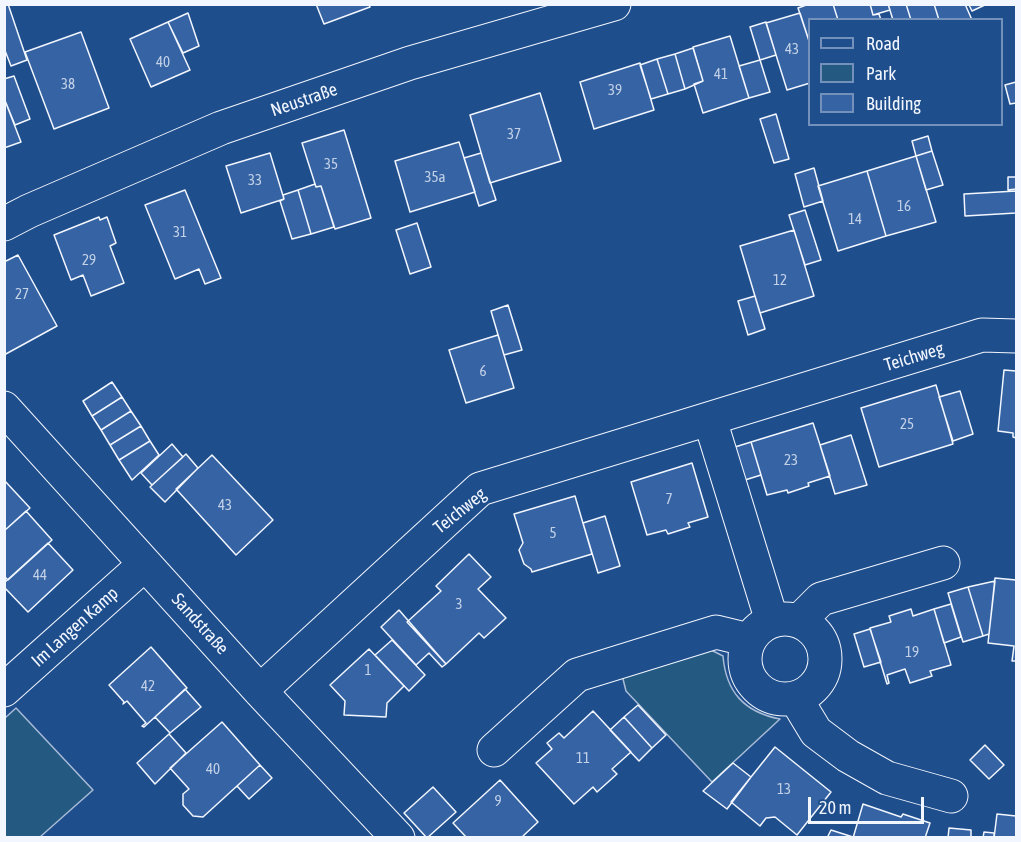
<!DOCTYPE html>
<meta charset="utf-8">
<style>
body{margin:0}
#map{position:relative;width:1021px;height:842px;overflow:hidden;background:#1f4e8c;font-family:"Asap Condensed",sans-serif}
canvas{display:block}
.frame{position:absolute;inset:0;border:6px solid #f2f6ff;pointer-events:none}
.legend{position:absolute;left:808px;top:18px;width:195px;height:108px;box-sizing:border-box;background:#1f4e8c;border:2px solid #7391ba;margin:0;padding:8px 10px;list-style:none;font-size:18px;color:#f2f6ff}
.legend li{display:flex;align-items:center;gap:12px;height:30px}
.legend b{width:30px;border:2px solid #7391ba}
.scale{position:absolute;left:808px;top:797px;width:116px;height:27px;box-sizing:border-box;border:3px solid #f2f6ff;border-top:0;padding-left:8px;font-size:18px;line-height:21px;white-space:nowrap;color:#f2f6ff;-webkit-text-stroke:4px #1f4e8c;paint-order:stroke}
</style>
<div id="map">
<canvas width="1021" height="842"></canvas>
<div class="frame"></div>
<ul class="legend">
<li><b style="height:8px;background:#1f4e8c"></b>Road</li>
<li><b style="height:16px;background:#245a82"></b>Park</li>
<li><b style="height:16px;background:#3563a3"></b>Building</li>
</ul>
<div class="scale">20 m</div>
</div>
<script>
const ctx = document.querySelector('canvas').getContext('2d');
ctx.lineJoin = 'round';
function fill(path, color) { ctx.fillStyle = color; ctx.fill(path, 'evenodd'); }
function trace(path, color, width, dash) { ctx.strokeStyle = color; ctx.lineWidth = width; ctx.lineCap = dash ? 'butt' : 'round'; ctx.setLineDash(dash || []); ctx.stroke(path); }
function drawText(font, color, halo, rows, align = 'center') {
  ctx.font = font + ' "Asap Condensed",sans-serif'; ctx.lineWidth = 4.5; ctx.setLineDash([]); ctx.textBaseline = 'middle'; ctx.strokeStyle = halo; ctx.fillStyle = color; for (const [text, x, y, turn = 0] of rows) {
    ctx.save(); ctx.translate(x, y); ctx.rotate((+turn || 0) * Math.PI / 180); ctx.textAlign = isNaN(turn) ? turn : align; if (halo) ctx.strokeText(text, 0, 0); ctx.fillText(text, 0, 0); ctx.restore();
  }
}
const green = new Path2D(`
 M709 649 723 656C726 692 744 712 780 719L712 782 626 691 622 675Z
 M16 708 93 790 40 837H5V718Z`);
fill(green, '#245a82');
trace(green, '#a8bbd7', 1.5);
const building = new Path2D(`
 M4 4H8L27 60 11 66 4 48Z
 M316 4H369L370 7 324 24Z
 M809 4H833L838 20H810V44L798 8Z
 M833 4H870L873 15 879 14 881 20H838Z
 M870 4H888L890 10 873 15Z
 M888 4H906L911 20H893Z
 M906 4H934L939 20H911Z
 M934 4H965L972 20H939Z
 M969 5V4H987L972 11Z
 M188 13 199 46 183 53 168 22Z
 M800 13 810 44V83L787 90 766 23Z
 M168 22 190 70 151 87 130 39Z
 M766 22 776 55 760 60 750 27Z
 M81 32 109 108 54 129 25 52Z
 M730 36 749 98 703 113 694 84 703 81 693 47Z
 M693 48 703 81 685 89 675 54Z
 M675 54 685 89 668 94 657 59Z
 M657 59 668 94 651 99 640 65Z
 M760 60 770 92 749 98 739 66Z
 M640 63 654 110 594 129 580 82Z
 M14 76 30 119 15 125 4 98V79Z
 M1016 82V103L1010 104 1005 85Z
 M540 93 561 161 490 183 470 115Z
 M4 98 21 142 4 148Z
 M776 114 789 159 774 163 760 119Z
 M344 130 371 218 335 229 321 186 316 187 302 143Z
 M928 136 932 151 916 156 912 141Z
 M459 142 475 192 410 212 395 161Z
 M932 151 943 185 926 190 916 156Z
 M270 153 284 199 241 213 226 166Z
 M481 153 496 200 479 206 464 158Z
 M916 156 936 222 886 236 867 171Z
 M814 168 823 201 804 207 795 174Z
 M867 171 886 236 838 251 818 186Z
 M1008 177H1016V189L1008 190Z
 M315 184 316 187 321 186 334 227 311 234 298 190Z
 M185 190 221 278 205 284 199 269 175 279 145 205Z
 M298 190 311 234 292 239 280 201 284 199 283 195Z
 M1016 191V213L965 216 964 194Z
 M805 210 821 260 805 265 789 215Z
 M99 217 100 220 107 217 116 243 110 246 124 283 91 296 83 275 71 280 54 235Z
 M417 223 431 267 410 274 396 230Z
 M794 230 814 296 760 313 740 246Z
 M18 255 57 326 4 355V262Z
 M755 296 765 329 748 335 738 301Z
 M508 305 522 350 504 355 491 311Z
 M498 335 514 388 466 403 449 350Z
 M1004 370 1016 371V438L1013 437V433L998 431Z
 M112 382 122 397 92 416 83 401Z
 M936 385 953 444 879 467 861 408Z
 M960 391 973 434 953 441 939 397Z
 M122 397 131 411 101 430 92 416Z
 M131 411 141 426 110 445 101 430Z
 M813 423 830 476 808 483 809 486 788 493 787 490 767 495 751 442Z
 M141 426 150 441 119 460 110 445Z
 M851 435 867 485 835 494 820 445Z
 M150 441 159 455 132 480 119 460Z
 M751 442 761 475 745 480 735 447Z
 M172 444 183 457 152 485 141 473Z
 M186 454 198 468 165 502 150 487Z
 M212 455 273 520 236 555 176 489Z
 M692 463 708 517 688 523 690 527 668 534 666 530 647 535 631 482Z
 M4 480 30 508 4 531Z
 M575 496 592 554 532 572 531 569 524 564 519 550 523 543 514 514Z
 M26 511 52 540 8 580 4 576V531Z
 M605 516 620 566 598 573 583 523Z
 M48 543 73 570 28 612 4 587V583Z
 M469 554 491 577 478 589 506 618 484 638 479 633 446 664 407 622 441 591 436 586Z
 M995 578 1016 580V661H1012L1014 646 988 643Z
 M995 581 989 634 983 636 968 587Z
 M968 587 983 636 963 642 948 593Z
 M951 604 961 637 944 643 934 609Z
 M911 609 913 616 934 609 951 665 930 671 932 676 910 683 905 669 887 675 889 683 887 684 870 628 891 622 889 616Z
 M399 610 446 664 442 667 429 653 416 665 381 627Z
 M870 629 881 662 864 667 854 634Z
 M392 640 425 675 409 691 375 655Z
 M151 647 187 688 144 727 142 726 146 723 127 701 123 704 124 702 109 685Z
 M369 649 404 686 387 703 386 717 344 715 345 701 330 685Z
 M185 689 201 707 170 733 155 717Z
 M638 705 666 735 652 748 624 717Z
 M593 711 631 752 612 769 617 774 597 792 593 787 574 804 536 763 552 749 547 743 559 733 564 738Z
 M624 717 652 748 639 761 610 730Z
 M222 722 260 765 203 817 193 816 183 805V794L189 789 170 768Z
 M169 734 186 753 155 784 137 763Z
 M985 745 1004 765 989 779 970 760Z
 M775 747 831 792 797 835 775 817 766 818 760 826 731 802Z
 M733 763 751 777 727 809 703 791Z
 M260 765 272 778 249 799 237 786Z
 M500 780 538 822 523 836 525 838H467L453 823Z
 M433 787 456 812 427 838 404 813Z
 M863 804 901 817 903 814 930 823 925 838H853Z
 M997 814 1016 816V838H994Z
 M949 828 971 830V838H948Z
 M831 830 853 837V838H827Z
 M984 832 994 833V838H983Z`);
fill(building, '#3563a3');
trace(building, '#f2f6ff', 1.5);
const minor = new Path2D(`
 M4 224 29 211 221 128 410 63 614 4
 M4 408 260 691 398 838
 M710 420 772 621
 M745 659a40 40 0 1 1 80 0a40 40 0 1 1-80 0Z
 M799 621 821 599 943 563
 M4 690 145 564
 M260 691 480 489 982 335 1016 336
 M796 699 816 732 848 756 887 778 951 796
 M494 750 577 675 716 632 749 640`);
trace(minor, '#f2f6ff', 35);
trace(minor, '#1f4e8c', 33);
drawText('15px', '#c3d1e8', null, [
 ["43",792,49],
 ["40",163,62],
 ["41",721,74],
 ["38",68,84],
 ["39",615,90],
 ["37",514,134],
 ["35",331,164],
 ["35a",435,177],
 ["33",255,180],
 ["16",904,206],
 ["14",855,219],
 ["31",180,232],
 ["29",89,260],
 ["12",780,280],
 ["27",22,294],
 ["6",483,371],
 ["25",907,424],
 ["23",791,460],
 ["7",669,499],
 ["43",225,505],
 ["5",553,533],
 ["44",40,575],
 ["3",459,604],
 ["19",912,652],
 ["1",368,670],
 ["42",148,686],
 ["11",583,758],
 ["40",213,769],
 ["13",784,789],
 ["9",498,801]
]);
drawText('18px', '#f2f6ff', '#1f4e8c', [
 ["Neustraße",304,100,-19],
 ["Teichweg",914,357,-17],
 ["Teichweg",460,511,-39],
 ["Sandstraße",200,624,48],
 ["Im Langen Kamp",75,627,-42]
]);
</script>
